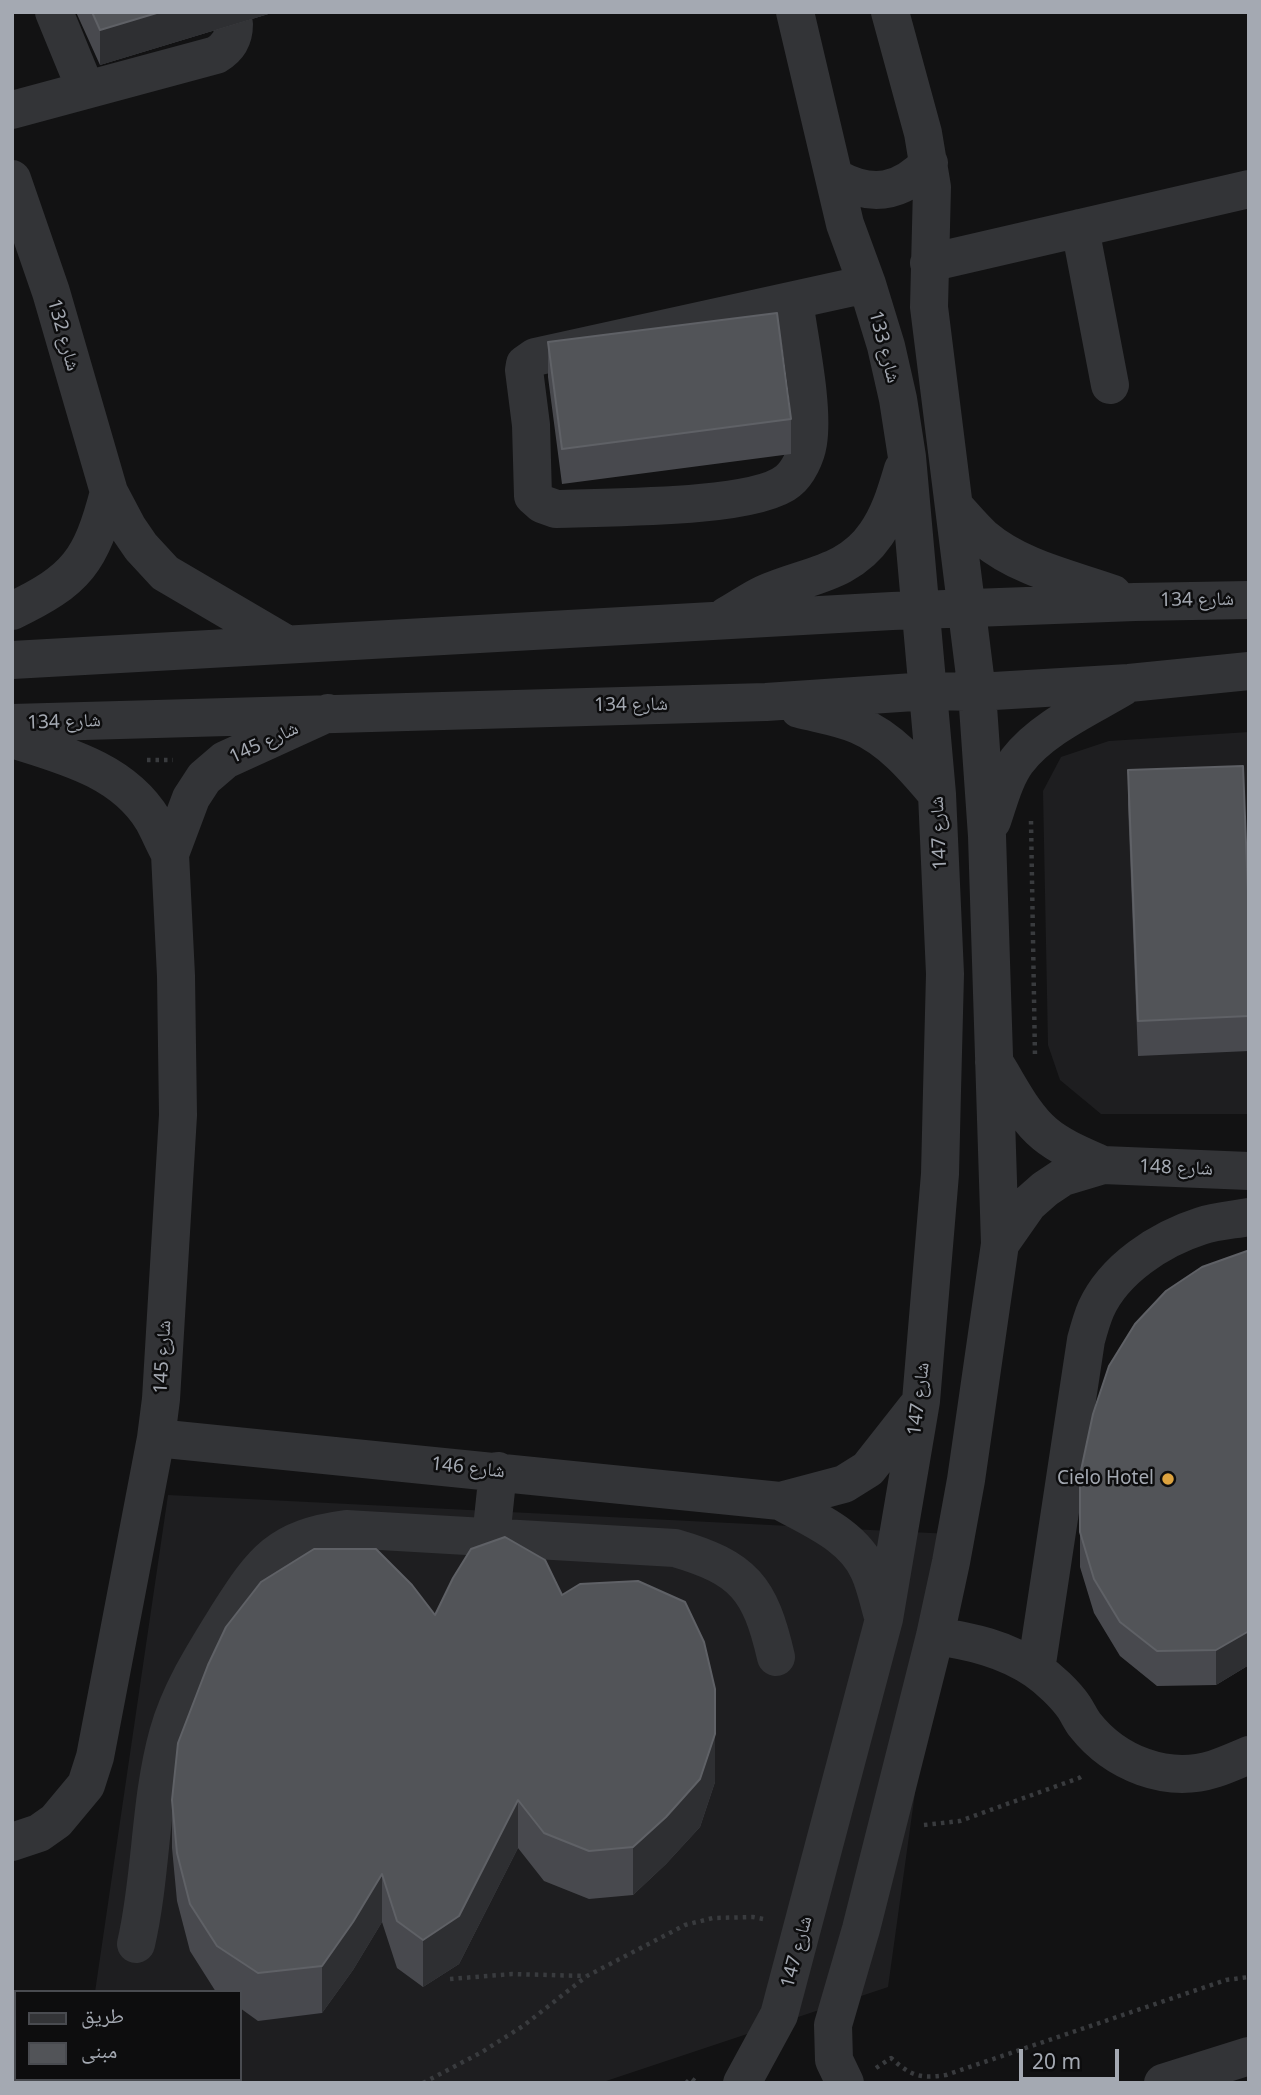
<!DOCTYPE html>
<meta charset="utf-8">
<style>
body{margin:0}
#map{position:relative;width:1261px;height:2095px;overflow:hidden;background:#121213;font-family:"Noto Sans","Noto Naskh Arabic",sans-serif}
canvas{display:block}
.frame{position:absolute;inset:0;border:14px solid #a4a9b2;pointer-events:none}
.legend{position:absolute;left:14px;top:1990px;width:228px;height:91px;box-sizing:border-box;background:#0d0d0e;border:2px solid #494b50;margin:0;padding:9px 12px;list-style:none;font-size:21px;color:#a4a9b2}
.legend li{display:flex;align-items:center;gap:14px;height:35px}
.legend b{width:35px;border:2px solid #494b50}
.scale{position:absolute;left:1019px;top:2049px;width:100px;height:32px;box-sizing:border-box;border:4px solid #a4a9b2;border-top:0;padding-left:9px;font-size:21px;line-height:24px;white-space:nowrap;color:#a4a9b2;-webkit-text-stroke:5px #0d0d0e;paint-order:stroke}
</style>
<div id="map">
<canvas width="1261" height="2095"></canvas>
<div class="frame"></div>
<ul class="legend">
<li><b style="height:9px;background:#333437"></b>طريق</li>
<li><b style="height:19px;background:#525458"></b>مبنى</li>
</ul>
<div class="scale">20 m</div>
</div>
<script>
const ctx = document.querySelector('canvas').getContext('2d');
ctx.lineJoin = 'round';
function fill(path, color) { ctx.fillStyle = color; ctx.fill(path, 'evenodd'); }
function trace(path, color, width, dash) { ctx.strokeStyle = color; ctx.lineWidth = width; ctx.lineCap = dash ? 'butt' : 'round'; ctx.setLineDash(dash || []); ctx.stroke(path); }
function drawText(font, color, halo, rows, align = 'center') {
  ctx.font = font + ' "Noto Sans","Noto Naskh Arabic",sans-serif'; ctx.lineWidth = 5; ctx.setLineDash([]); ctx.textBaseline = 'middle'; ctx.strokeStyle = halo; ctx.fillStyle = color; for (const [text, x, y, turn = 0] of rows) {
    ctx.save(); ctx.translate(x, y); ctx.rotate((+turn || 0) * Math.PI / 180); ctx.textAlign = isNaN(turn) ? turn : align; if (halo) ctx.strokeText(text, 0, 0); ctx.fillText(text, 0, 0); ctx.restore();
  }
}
fill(new Path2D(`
 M1249 732V1114H1101L1060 1080 1048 1045 1043 791 1061 757 1109 741Z
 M168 1495 951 1534 888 1987 600 2083H82V2079H240V1992H95Z`), '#1e1e20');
trace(new Path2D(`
 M147 760H173
 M1031 821 1035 1057
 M924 1825 960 1821 1079 1778 1084 1775
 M450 1979 512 1974 586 1976
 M876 2068 891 2058C911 2076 920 2079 946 2075L1226 1980 1249 1977
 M423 2083 482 2052 523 2026 587 1976 685 1925 713 1918 753 1917 768 1920
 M686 2083 691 2078 697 2083`), '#393b3e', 4.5, [3.5, 5]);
trace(new Path2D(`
 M54 12 86 90
 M12 110 216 55C228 48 234 38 234 24
 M836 178C872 198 901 193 929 163
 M12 179 51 292 109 492 128 528 141 547 165 573 286 644
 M1080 228 1110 385
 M929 263 1249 189
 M794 300C799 339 814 406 808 443 806 456 798 473 788 481 755 509 604 507 556 509L542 504 533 496 531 425 524 370 525 364 535 357 867 284
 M954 506C964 517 974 529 984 538 1019 568 1071 579 1113 594
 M12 611C77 580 91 561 109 492
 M726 616C739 609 751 600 764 594 806 575 848 575 876 534 890 514 896 492 903 469
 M12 660 892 611 1135 602 1249 600
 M799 709C818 714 839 717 858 725 891 739 915 768 937 794
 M12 723 766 702 929 691 977 692 1129 683 1249 671
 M12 739C63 755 123 770 153 820 159 831 164 843 170 854
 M992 821C999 801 1004 779 1017 761 1042 728 1088 708 1123 687
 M994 1062C1009 1085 1023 1116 1045 1134 1062 1148 1083 1156 1103 1165
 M1000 1244 1028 1204 1045 1189 1063 1177 1103 1165 1249 1171
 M156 1438 780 1501 844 1484 868 1469 916 1408
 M780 1501C812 1519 853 1535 869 1571 875 1584 878 1599 882 1613
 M491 1538 498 1471
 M935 1636C970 1641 1006 1649 1036 1670 1049 1679 1065 1694 1074 1707 1078 1713 1081 1720 1085 1725 1115 1763 1167 1784 1214 1769 1226 1765 1237 1760 1249 1755
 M1036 1670 1086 1340C1089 1329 1092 1318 1096 1309 1114 1269 1160 1239 1201 1226 1216 1221 1233 1220 1249 1217
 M12 1842 39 1833 56 1821 86 1785 95 1757 156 1438 161 1399 178 1115 176 976 170 854 191 798 204 778 225 760 328 713
 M136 1944C152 1875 149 1803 168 1734 180 1691 205 1652 228 1615 263 1560 279 1538 346 1529L675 1548C744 1568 760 1588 776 1657
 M742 2083 779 2015 884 1619 921 1401 940 1174 942 1091 945 974 937 794 907 457 898 399 886 346 867 284 845 224 795 12
 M845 2083 834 2060 833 2025 861 1929 935 1636 951 1562 966 1480 1000 1244 987 836 977 692 929 307 932 187 923 133 890 12
 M1163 2083 1249 2056`), '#333437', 38);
fill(new Path2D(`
 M76 12H275L100 65Z
 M548 342 791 419V454L562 484 548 377Z
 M1128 770 1249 918V1051L1138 1056 1128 805Z
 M1249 1251V1665L1216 1685 1157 1686 1120 1656 1094 1613 1080 1567V1475Z
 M562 1595 715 1782 700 1827 666 1864 633 1895 589 1899 544 1881 518 1848 459 1964 423 1987 397 1968 382 1922 353 1970 322 2013 258 2021 240 2008V1992H216L190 1951 177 1901 172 1848V1800L435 1615Z`), '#48494e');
fill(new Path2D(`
 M160 12H275L100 65V30Z
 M1249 1631V1665L1216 1685V1650Z
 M715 1734V1782L700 1827 666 1864 633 1895V1847Z
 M518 1800V1848L459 1964 423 1987V1940Z
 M382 1874V1922L353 1970 322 2013V1966Z`), '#2e2f32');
const building = new Path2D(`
 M92 12H160L100 30Z
 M777 313 791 419 562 449 548 342Z
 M1243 766 1249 918V1016L1138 1021 1128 770Z
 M1247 1251H1249V1631L1216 1650 1157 1651 1120 1622 1094 1579 1080 1532V1475L1093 1414 1109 1366 1135 1324 1166 1291 1202 1267Z
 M505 1537 545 1560 562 1595 580 1584 638 1581 685 1602 704 1642 715 1689V1734L700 1779 666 1817 633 1847 589 1851 544 1833 518 1800 459 1916 423 1940 397 1921 382 1874 353 1922 322 1966 258 1973 217 1946 190 1904 177 1853 172 1800 178 1743 208 1665 226 1627 261 1582 314 1549H376L412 1585 435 1615 453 1578 471 1549Z`);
fill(building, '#525458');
trace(building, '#5f6166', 2);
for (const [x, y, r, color] of [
 [1168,1479,7,"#dda33f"]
]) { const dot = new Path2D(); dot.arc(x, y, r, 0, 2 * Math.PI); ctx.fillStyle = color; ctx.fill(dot); trace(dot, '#0d0d0e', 2.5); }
drawText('19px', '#a4a9b2', '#0d0d0e', [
 ["شارع 132",63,335,74],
 ["شارع 133",884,347,75],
 ["شارع 134",1197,600,-1],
 ["شارع 134",631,705,-1],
 ["شارع 134",64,722,-2],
 ["شارع 145",264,743,-25],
 ["شارع 147",939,833,-93],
 ["شارع 148",1176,1168,2],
 ["شارع 145",163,1357,-87],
 ["شارع 147",919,1399,-83],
 ["شارع 146",468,1468,6],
 ["شارع 147",797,1952,-75]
]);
drawText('19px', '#a4a9b2', '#0d0d0e', [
 ["Cielo Hotel",1154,1479]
], 'right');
</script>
